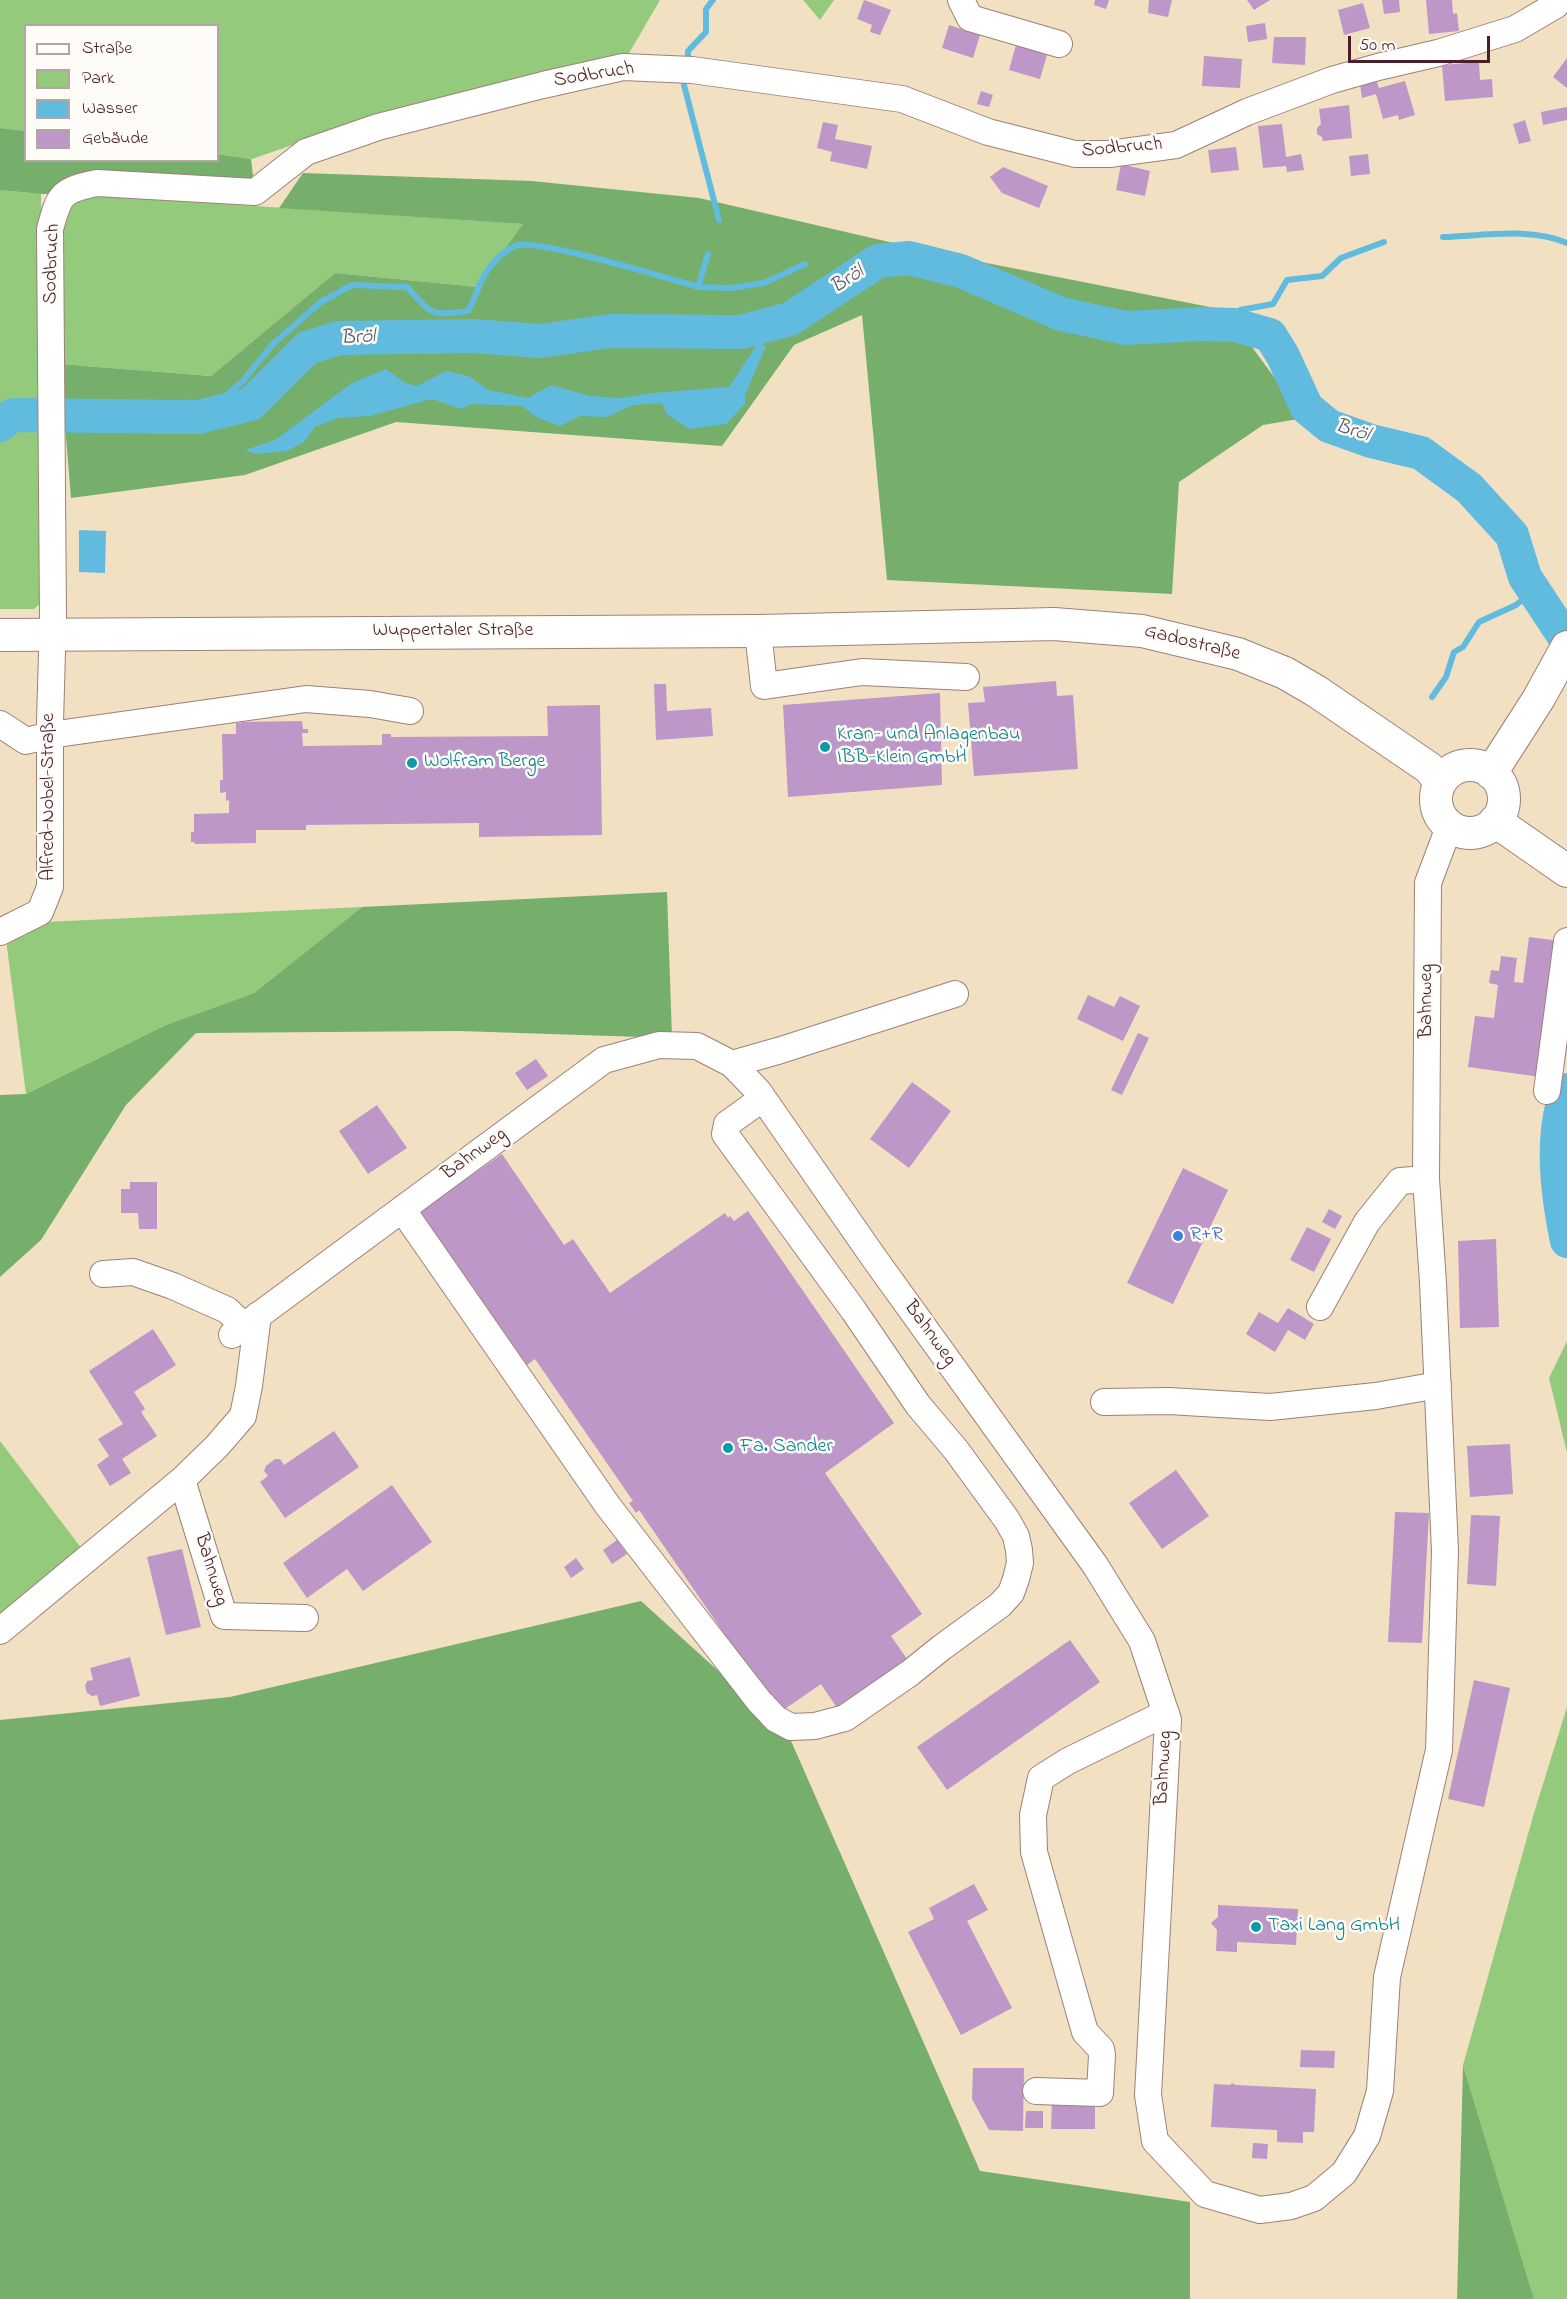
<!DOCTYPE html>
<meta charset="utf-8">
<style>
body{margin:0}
#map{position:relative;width:1567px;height:2299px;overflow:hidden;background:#f2e0c3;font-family:"Indie Flower",sans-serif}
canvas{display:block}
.legend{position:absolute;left:24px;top:24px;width:195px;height:138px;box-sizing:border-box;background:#fdfcf7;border:2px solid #b5a4a5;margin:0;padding:8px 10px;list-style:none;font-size:18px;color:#4a1f2b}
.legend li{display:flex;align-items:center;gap:12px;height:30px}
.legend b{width:30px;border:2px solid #b5a4a5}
.scale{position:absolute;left:1348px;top:36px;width:142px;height:27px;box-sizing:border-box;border:3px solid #4a1f2b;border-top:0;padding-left:8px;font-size:18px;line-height:21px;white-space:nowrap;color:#4a1f2b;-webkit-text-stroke:4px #fdfcf7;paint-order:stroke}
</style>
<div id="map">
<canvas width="1567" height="2299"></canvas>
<ul class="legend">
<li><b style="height:8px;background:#fff"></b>Straße</li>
<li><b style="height:16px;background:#93ca7c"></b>Park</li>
<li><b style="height:16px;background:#61bbde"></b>Wasser</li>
<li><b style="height:16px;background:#bc97c8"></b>Gebäude</li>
</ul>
<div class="scale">50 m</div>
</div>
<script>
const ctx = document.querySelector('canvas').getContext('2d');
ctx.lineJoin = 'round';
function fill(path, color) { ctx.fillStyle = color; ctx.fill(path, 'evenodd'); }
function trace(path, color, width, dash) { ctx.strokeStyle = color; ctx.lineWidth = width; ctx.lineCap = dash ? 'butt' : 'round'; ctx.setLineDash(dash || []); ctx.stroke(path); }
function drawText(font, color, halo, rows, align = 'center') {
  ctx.font = font + ' "Indie Flower",sans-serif'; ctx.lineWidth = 5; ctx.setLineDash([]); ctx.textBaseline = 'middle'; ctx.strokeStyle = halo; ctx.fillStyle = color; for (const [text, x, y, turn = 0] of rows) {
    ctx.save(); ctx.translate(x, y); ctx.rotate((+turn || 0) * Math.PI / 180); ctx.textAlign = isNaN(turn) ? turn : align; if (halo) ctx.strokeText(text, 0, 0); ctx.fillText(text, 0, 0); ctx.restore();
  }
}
fill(new Path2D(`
 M0 0H660L628 55 347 126 252 159 218 154V26H26L25 131 0 128Z
 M803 0H834L820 20Z
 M0 190 41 194 43 601 34 609H0Z
 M77 194 524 224 478 287 335 273 211 376 60 364 56 228Z
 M362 907 254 993 166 1025 26 1094 4 924Z
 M1567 1081V1204L1556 1113Z
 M1567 1341V1453L1549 1378Z
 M0 1441 85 1553 0 1622Z
 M1567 1707V2299H1534L1463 2065 1534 1813Z`), '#93ca7c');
fill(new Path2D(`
 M0 128 25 131 26 160H218V154L251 159 255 192 41 194 0 190Z
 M303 173 532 181 699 198 941 254 1225 310 1304 418 1263 425 1179 482 1172 594 887 580 862 315 794 345 722 446 396 422 245 475 71 498 60 364 211 376 335 273 478 287 523 224 279 208Z
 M667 892 672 1038 459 1031 196 1033 126 1105 41 1240 0 1277V1095L26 1094 166 1025 254 993 362 907Z
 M641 1601 788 1734 980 2171 1190 2202V2299H0V1720L230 1697Z
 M1463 2065 1534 2299H1457Z`), '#76ae6c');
fill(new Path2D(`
 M758 343 766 346 745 395V404L726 424 689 429 667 414 662 403 633 405 607 417 580 416 560 426 538 418 522 406 471 404 461 409 432 399 370 416 338 418 315 427 304 442 287 451 256 454 245 450 275 440 352 383 386 369 405 383 417 386 446 371 469 376 488 390 528 398 551 385 590 396 620 398 652 393 729 387Z
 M79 530 106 531 105 573 79 572Z`), '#61bbde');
trace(new Path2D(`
 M688 56V51L706 32V9L713 0
 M684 85 719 220
 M1443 237C1482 236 1530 227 1567 243
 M698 287 731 288 764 283 805 264
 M1229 325 1240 310 1273 304 1287 280 1322 276 1341 258 1384 242
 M204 415 242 382 273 344 321 302 352 285 407 287C432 315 430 316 468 311 475 300 477 289 483 278 489 266 503 251 515 246 534 237 670 279 698 287L708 254
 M1432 697 1446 677 1454 652 1463 647 1479 622 1516 605 1534 590`), '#61bbde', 6);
trace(new Path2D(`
 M0 425 13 415 198 417 251 404 307 348 339 338 473 336 540 341 610 331 741 332 790 319 878 261 909 258 961 271 1061 314 1126 328 1202 324 1235 325 1270 335 1283 356 1307 408 1329 426 1371 441 1421 453 1469 488 1512 535 1525 577 1567 641
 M1567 1090C1550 1137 1557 1193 1567 1241`), '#61bbde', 34);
fill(new Path2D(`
 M864 0 891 10 880 35 870 32 872 25 857 19Z
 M1095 0H1109L1106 9 1094 5Z
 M1149 0H1172L1168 17 1148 13Z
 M1247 0H1270L1254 10Z
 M1382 0H1399L1400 12 1384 14Z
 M1426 0H1452L1453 14 1457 13 1459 31 1429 34Z
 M1363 3 1370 28 1344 35 1338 10Z
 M1265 23 1267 39 1248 42 1246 26Z
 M949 25 980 35 973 58 942 48Z
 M1274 37H1306L1305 65 1272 63Z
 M1016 45 1047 55 1040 79 1009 70Z
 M1204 56 1242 59 1240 88 1202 86Z
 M1567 58V88L1553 77Z
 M1479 62 1480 80 1492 79 1493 97 1445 101 1442 65Z
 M1376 79 1379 88 1405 81 1415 115 1399 120 1398 115 1383 119 1376 94 1362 98 1360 84Z
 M981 91 993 95 989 107 977 104Z
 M1349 105 1352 138 1323 141 1322 137 1317 134V128L1321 124 1319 109Z
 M1567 107V120L1543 125 1541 112Z
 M1525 120 1531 141 1519 144 1513 124Z
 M823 122 838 125 835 139 872 146 867 169 830 161 832 152 817 148Z
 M1282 124 1286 157 1301 154 1304 170 1287 172 1286 166 1263 168 1258 126Z
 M1236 147 1239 170 1211 173 1208 150Z
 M1368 154 1370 174 1351 176 1349 156Z
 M1121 164 1150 171 1145 196 1116 190Z
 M1003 167 1048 186 1039 208 1002 193 990 177Z
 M1056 681 1057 696 1073 695 1078 769 974 776 968 703 985 702 983 687Z
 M654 684H666L667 711 711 708 713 736 656 740Z
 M940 693 942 785 788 797 783 705Z
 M600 705 602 835 479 837V823L306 825V830H256V843L195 844 194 842H191V832H194V814L229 813V800L226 801V792L220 793V780H223L222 734H236V723H241V722L302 721 303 729H308V733H302L303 746 382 745V734H391V737L548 736 547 706Z
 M1529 937 1560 941 1541 1077 1468 1067 1475 1016 1494 1018 1498 985 1489 983 1491 970 1499 971 1501 956 1517 958 1514 982 1523 983Z
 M1088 995 1114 1007 1120 996 1140 1006 1123 1041 1077 1019Z
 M1138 1033 1149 1038 1122 1095 1111 1090Z
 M536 1059 548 1076 527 1090 515 1073Z
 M912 1082 951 1111 909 1168 870 1139Z
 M377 1105 407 1148 368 1174 339 1131Z
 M502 1154 564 1245 573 1239 610 1293 725 1213 728 1218 730 1216 734 1221 748 1211 894 1423 825 1473 922 1614 891 1636 914 1669 843 1717 821 1684 779 1713 639 1510 636 1513 629 1503 633 1501 535 1359 527 1365 420 1211Z
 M1183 1168 1228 1190 1173 1304 1127 1283Z
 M130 1182H157V1229H139L138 1213H121V1189H130Z
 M1329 1209 1342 1216 1335 1229 1322 1222Z
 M1307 1227 1331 1239 1314 1272 1290 1260Z
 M1496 1239 1499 1327 1460 1328 1458 1241Z
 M1288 1308 1314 1324 1305 1340 1288 1330 1275 1352 1246 1334 1259 1312 1278 1323Z
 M153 1329 176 1365 134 1392 145 1409 141 1412 157 1436 122 1459 131 1473 110 1486 97 1465 109 1456 98 1439 123 1424 89 1371Z
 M334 1431 359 1467 285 1518 260 1482 268 1476 264 1471 266 1466 275 1459H280L284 1465Z
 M1510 1444 1513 1494 1470 1497 1467 1446Z
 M1176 1470 1209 1516 1162 1549 1129 1503Z
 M392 1485 432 1542 363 1591 347 1569 307 1598 283 1563Z
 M1395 1512 1429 1513 1422 1643 1388 1642Z
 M1471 1515 1500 1516 1496 1586 1467 1584Z
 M617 1540 627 1554 612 1564 603 1550Z
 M182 1549 201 1627 166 1635 147 1557Z
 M576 1558 584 1569 571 1578 564 1567Z
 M1070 1640 1100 1682 947 1790 917 1747Z
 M130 1657 140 1696 100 1706 97 1695 92 1696 87 1693 85 1686 87 1681 93 1680 90 1668Z
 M1474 1680 1510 1688 1484 1807 1448 1799Z
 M974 1884 988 1910 967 1921 1012 2008 961 2035 908 1932 934 1919 929 1908Z
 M1218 1905 1298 1909 1296 1945 1237 1942V1952L1216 1951 1217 1930 1211 1923 1218 1917Z
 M1301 2050 1335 2051 1334 2068 1300 2067Z
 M973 2068H1024L1023 2131 989 2130 972 2099Z
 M1232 2083 1236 2085 1316 2089 1314 2132H1303V2143L1277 2142V2130L1211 2127 1214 2084 1230 2085Z
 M1052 2100 1095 2101V2129H1051Z
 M1026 2111H1043V2128H1025Z
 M1253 2143 1268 2144 1267 2159 1252 2158Z`), '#bc97c8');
const minor = new Path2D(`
 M961 0 970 18 1059 44
 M758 631 764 686 862 672 966 677
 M0 724 26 741 50 735 306 699 370 704 410 711
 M0 932 40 912 50 887V722L53 617 50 229C59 195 61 190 97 183L255 192 306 152 378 127 543 85 623 67 692 70 902 99 988 132 1075 154H1109L1176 145 1247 112 1332 80 1378 67 1438 53 1515 29 1556 5
 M732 1064 781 1050 955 994
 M1547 1091 1567 941
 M402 1209 608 1506 759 1701 776 1719 791 1727 815 1726 845 1718 910 1673 941 1648 1000 1605 1011 1593 1016 1579 1020 1563 1019 1550 1016 1536 1007 1520 956 1450 918 1405 854 1311 725 1134 727 1124 763 1098
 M103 1274 133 1272 173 1286 227 1310 244 1326
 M1320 1307 1367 1222 1400 1181 1426 1179
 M232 1335 604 1060 659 1045 697 1046 732 1064 758 1091 874 1258 1095 1565 1142 1641 1168 1720 1148 2095 1155 2141 1205 2194 1260 2210 1291 2206 1314 2198 1344 2173 1367 2136 1380 2091 1387 1977 1439 1750 1445 1551 1433 1283 1426 1179 1428 883 1446 835 1452 828
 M1104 1402 1169 1401 1270 1407 1376 1396 1438 1385
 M182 1480 224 1616 305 1618
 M0 1631 182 1480 217 1446 243 1416 249 1386 258 1315
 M1036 2091 1100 2093 1102 2055 1101 2049 1085 2032 1034 1852 1033 1815 1041 1778 1068 1761 1166 1713`);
const major = new Path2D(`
 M0 635 758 631 1054 624 1142 631 1238 654 1285 673 1316 691 1429 768 1440 782
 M1436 799a34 34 0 1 1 68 0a34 34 0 1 1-68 0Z
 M1491 773 1539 698 1567 647
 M1495 821 1567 871`);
trace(minor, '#9e8077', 28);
trace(major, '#9e8077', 34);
trace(minor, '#fff', 26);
trace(major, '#fff', 32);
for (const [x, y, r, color] of [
 [825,747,6,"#0f9aa8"],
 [412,763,6,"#0f9aa8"],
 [1178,1236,6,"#3f7fe0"],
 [728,1448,6,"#0f9aa8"],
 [1256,1927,6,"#0f9aa8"]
]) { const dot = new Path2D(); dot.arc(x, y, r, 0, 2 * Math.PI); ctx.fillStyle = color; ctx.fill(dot); trace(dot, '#fdfcf7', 2); }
drawText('20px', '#4a1f2b', '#fdfcf7', [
 ["Sodbruch",594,76,-9],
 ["Sodbruch",1122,149,-5],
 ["Sodbruch",53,264,-88],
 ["Wuppertaler Straße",453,632],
 ["Gadostraße",1192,644,14],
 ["Alfred-Nobel-Straße",50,797,-90],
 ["Bahnweg",1428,1001,-90],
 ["Bahnweg",475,1155,-36],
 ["Bahnweg",929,1334,54],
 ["Bahnweg",210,1570,73],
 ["Bahnweg",1165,1768,-87]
]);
drawText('20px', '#0d838f', '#fdfcf7', [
 ["Kran- und Anlagenbau",837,736],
 ["IBB-Klein GmbH",837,759],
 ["Wolfram Berge",424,763],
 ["Fa. Sander",740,1448],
 ["Taxi Lang GmbH",1268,1927]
], 'left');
drawText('20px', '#366cbe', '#fdfcf7', [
 ["R+R",1190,1236]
], 'left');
drawText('italic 21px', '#52566a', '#fdfcf7', [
 ["Bröl",848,281,-33],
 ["Bröl",358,339,-3],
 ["Bröl",1352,432,18]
]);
</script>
